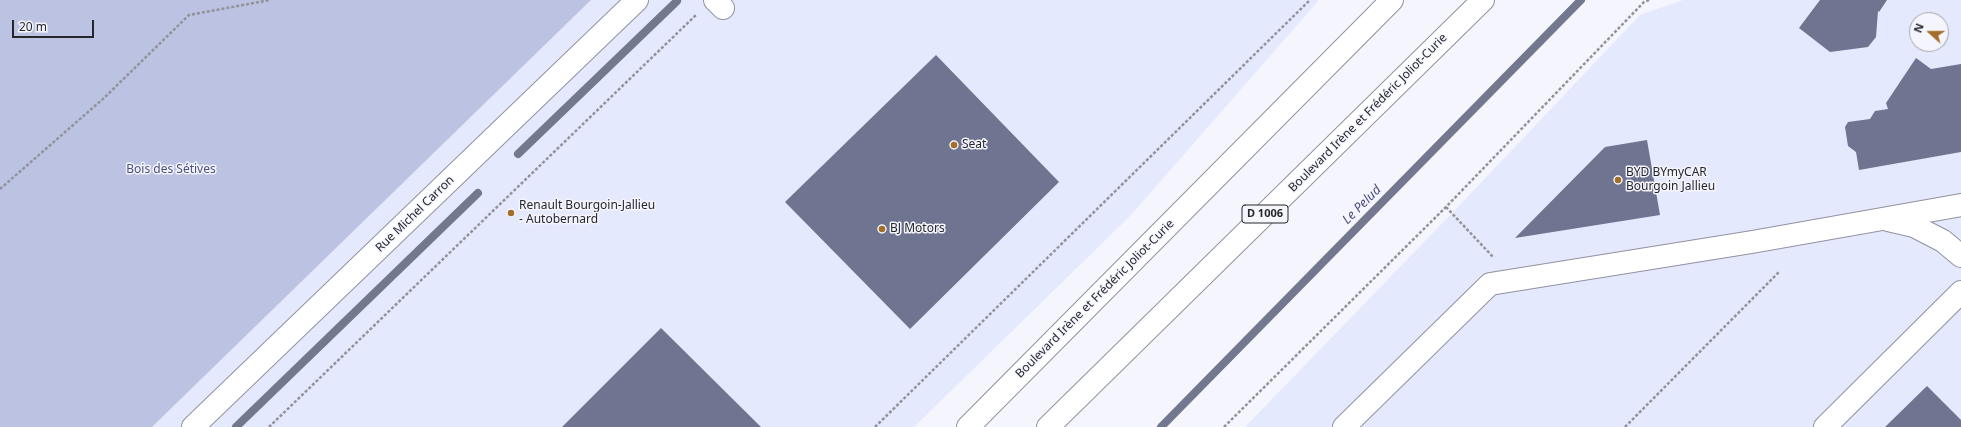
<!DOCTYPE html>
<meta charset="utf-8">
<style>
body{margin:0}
#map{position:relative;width:1961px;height:427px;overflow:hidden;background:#f4f5fd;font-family:"Noto Sans",sans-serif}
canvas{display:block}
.north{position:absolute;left:1909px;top:12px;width:40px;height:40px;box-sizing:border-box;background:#f4f5fd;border:1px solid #a2a3a9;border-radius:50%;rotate:291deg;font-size:11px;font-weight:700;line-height:16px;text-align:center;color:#26272c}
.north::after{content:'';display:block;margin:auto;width:14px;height:18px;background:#a56d2a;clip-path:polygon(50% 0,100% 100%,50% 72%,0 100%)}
.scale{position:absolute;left:12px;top:20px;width:82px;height:18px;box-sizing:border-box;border:2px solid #26272c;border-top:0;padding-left:5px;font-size:12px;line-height:14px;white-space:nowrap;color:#26272c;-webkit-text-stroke:3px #f4f5fd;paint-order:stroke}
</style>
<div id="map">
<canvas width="1961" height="427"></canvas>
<div class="north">N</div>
<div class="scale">20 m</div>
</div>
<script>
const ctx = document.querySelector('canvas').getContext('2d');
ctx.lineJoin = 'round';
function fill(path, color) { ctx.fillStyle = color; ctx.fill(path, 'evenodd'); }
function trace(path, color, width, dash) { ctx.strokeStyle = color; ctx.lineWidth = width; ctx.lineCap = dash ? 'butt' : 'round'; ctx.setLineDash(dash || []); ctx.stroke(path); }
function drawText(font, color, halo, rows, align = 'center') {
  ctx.font = font + ' "Noto Sans",sans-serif'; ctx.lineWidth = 3; ctx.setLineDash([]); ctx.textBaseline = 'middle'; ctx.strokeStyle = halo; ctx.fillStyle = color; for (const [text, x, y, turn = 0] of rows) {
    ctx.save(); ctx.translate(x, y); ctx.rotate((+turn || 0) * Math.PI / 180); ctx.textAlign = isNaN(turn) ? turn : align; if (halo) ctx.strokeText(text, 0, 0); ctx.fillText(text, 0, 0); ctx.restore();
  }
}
fill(new Path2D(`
 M591 0H1319L1131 215 914 427H152Z
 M1683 0H1961V427H1245L1457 208 1640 15ZM1917 20H1941V44H1917Z`), '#e5e9fd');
fill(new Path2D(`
 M0 0H591L152 427H0Z`), '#bcc2e1');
trace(new Path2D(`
 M518 154 677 1
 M236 427 478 193
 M1161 427 1581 0`), '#74788e', 8);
fill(new Path2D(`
 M1820 0H1887L1879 12 1878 11 1876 37 1868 47 1830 52 1799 28Z
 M936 55 1059 182 910 329 785 202Z
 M1916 58 1931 69 1961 64V152L1859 170 1856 152 1848 146 1845 127 1848 122 1870 119 1875 111 1888 109 1886 103Z
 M1647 140 1660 215 1515 238 1605 147Z
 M661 328 761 427H562Z
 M1927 386 1961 420V427H1885Z`), '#6f7490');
const minor = new Path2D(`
 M715 0 723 8
 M1888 220 1914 226 1943 241 1961 256
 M193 427 637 0
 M1344 427 1490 284 1752 242 1961 205
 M1825 427 1961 292`);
const major = new Path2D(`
 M968 427 1392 0
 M1048 427 1483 0`);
trace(minor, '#90929f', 24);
trace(major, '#90929f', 24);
trace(new Path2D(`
 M0 189 104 98 189 15 270 0
 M1446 207 1494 258
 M269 427 696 15
 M875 427 1310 0
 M1224 427 1446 207 1644 2 1649 0
 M1625 427 1780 271`), '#929399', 2.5, [3, 2]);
trace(minor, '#fff', 22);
trace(major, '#fff', 22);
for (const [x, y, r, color] of [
 [954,145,4,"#a56d2a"],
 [1618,180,4,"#a56d2a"],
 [511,213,4,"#a56d2a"],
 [882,229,4,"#a56d2a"]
]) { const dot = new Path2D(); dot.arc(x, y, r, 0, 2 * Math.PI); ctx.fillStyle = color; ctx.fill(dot); trace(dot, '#f4f5fd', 1.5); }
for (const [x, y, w] of [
 [1265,214,46]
]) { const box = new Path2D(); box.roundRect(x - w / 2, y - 9, w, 18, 3); ctx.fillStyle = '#f4f5fd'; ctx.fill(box); trace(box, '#26272c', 1); }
drawText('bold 11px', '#26272c', null, [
 ["D 1006",1265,214]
]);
drawText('12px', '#26272c', '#f4f5fd', [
 ["Boulevard Irène et Frédéric Joliot-Curie",1368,113,-45],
 ["Rue Michel Carron",415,214,-44],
 ["Boulevard Irène et Frédéric Joliot-Curie",1095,299,-45]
]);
drawText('12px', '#26272c', '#f4f5fd', [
 ["Seat",962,145],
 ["BYD BYmyCAR",1626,173],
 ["Bourgoin Jallieu",1626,187],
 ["Renault Bourgoin-Jallieu",519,206],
 ["- Autobernard",519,220],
 ["BJ Motors",890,229]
], 'left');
drawText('12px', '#4a507d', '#f4f5fd', [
 ["Bois des Sétives",171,170]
]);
drawText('italic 13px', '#494f7c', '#f4f5fd', [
 ["Le Pelud",1362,205,-45]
]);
</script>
